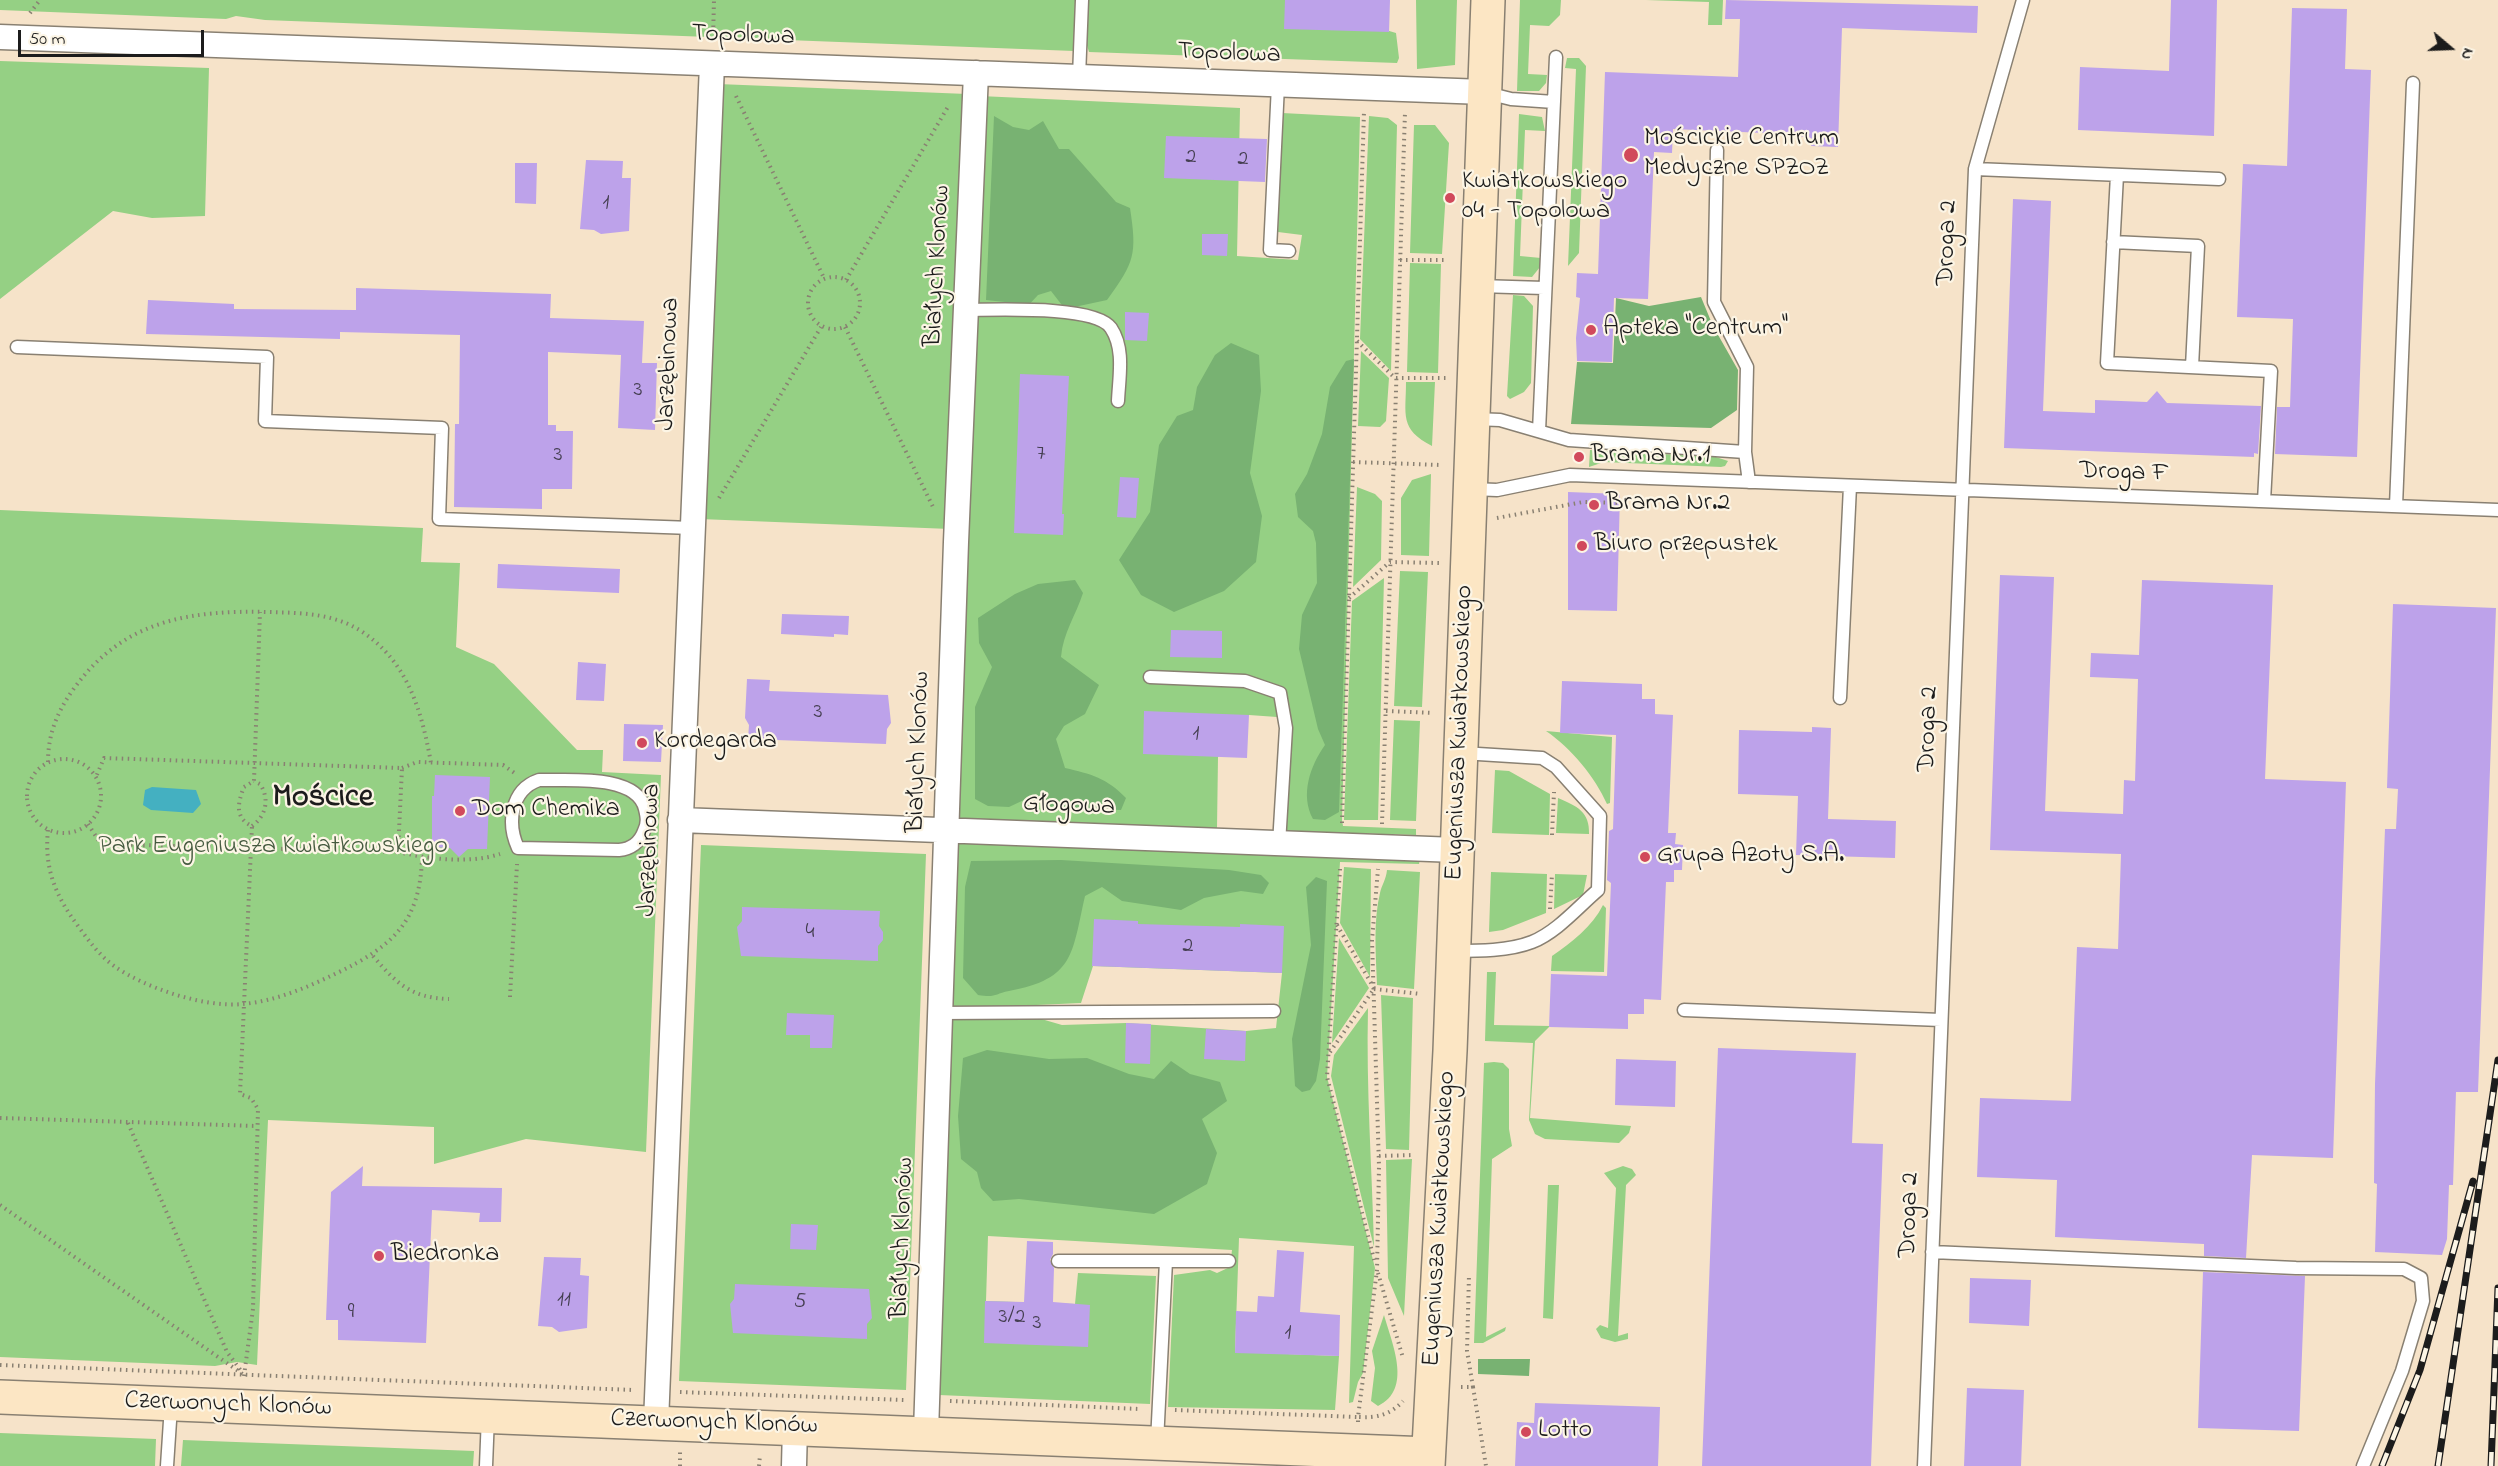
<!DOCTYPE html>
<meta charset="utf-8">
<style>
body{margin:0}
#map{position:relative;width:2498px;height:1466px;overflow:hidden;background:#f6e3c9;font-family:"Indie Flower",sans-serif}
canvas{display:block}
.north{position:absolute;left:2420px;top:18px;width:60px;height:60px;-webkit-text-stroke:4px #fcf5e5;paint-order:stroke;rotate:109deg;font-size:16px;font-weight:700;line-height:24px;text-align:center;color:#1c1c1c}
.north::after{content:'';display:block;margin:auto;width:21px;height:27px;background:#1c1c1c;clip-path:polygon(50% 0,100% 100%,50% 72%,0 100%)}
.scale{position:absolute;left:18px;top:30px;width:186px;height:27px;box-sizing:border-box;border:3px solid #1c1c1c;border-top:0;padding-left:8px;font-size:18px;line-height:21px;white-space:nowrap;color:#1c1c1c;-webkit-text-stroke:4px #fcf5e5;paint-order:stroke}
</style>
<div id="map">
<canvas width="2498" height="1466"></canvas>
<div class="north">N</div>
<div class="scale">50 m</div>
</div>
<script>
const ctx = document.querySelector('canvas').getContext('2d');
ctx.lineJoin = 'round';
function fill(path, color) { ctx.fillStyle = color; ctx.fill(path, 'evenodd'); }
function trace(path, color, width, dash) { ctx.strokeStyle = color; ctx.lineWidth = width; ctx.lineCap = dash ? 'butt' : 'round'; ctx.setLineDash(dash || []); ctx.stroke(path); }
function drawText(font, color, halo, rows, align = 'center') {
  ctx.font = font + ' "Indie Flower",sans-serif'; ctx.lineWidth = 4.5; ctx.setLineDash([]); ctx.textBaseline = 'middle'; ctx.strokeStyle = halo; ctx.fillStyle = color; for (const [text, x, y, turn = 0] of rows) {
    ctx.save(); ctx.translate(x, y); ctx.rotate((+turn || 0) * Math.PI / 180); ctx.textAlign = isNaN(turn) ? turn : align; if (halo) ctx.strokeText(text, 0, 0); ctx.fillText(text, 0, 0); ctx.restore();
  }
}
fill(new Path2D(`
 M0 0H1075L1074 51 265 20 236 16 226 19 0 10Z
 M1086 0H1285L1396 33 1399 58 1397 63 1089 52 1085 39Z
 M1416 0H1457L1455 65 1417 69Z
 M1520 0H1561L1560 15 1549 26 1530 25 1528 74 1547 75 1546 83 1539 91H1517Z
 M1646 0H1723L1722 25H1708L1709 2Z
 M1567 58H1579L1586 66 1579 253 1568 266 1576 69 1565 68Z
 M0 61 209 68 205 216 152 218 113 211 0 299Z
 M718 84 967 94 950 529 700 519Z
 M980 96 1240 108 1237 256 1298 260 1302 235 1278 232 1282 113 1360 117 1342 820 1343 826 1416 829V835L1282 831 1291 718 1249 715 1218 757 1217 828 956 821Z
 M1519 114 1542 117 1545 131 1525 130 1520 256 1541 258 1540 267 1532 277 1513 276Z
 M1369 116 1388 118 1397 125 1391 371 1360 339Z
 M1414 125H1435L1449 143 1442 254 1410 253Z
 M1410 263 1441 264 1438 373 1407 372Z
 M1513 295 1524 296 1533 306 1531 383 1524 392 1510 399 1507 396Z
 M1361 351 1389 378 1386 421 1380 427 1358 426Z
 M1406 382H1435L1432 446C1399 429 1406 415 1406 382Z
 M1590 450 1716 457 1728 461 1725 466 1721 467 1604 462 1589 467Z
 M1431 474 1429 556 1401 555V498L1412 480Z
 M1357 487 1375 494 1382 501 1381 560 1353 587Z
 M0 510 423 528 421 562 460 563 456 647 494 664 577 750H603L602 772 661 775 646 1152 526 1139 434 1164V1127L268 1120 257 1365 237 1362 215 1366 0 1357Z
 M1400 571 1428 572 1422 707 1394 706Z
 M1384 578 1378 820H1344L1352 601Z
 M1394 720 1420 721 1416 821 1390 820Z
 M1546 731 1612 737 1610 803 1607 804C1595 777 1571 748 1546 731Z
 M1495 770 1509 771 1550 794 1549 835 1492 833Z
 M1558 798C1577 806 1590 812 1589 834L1556 833Z
 M953 842 1420 858 1419 864 1340 862 1327 1077 1375 1268 1363 1373 1358 1382 1353 1402 1349 1403 1354 1246 1239 1238 1235 1352 1339 1356 1335 1410 1168 1407 1174 1275 1210 1270 1217 1273 1230 1267 1232 1250 988 1236 986 1301 1075 1304 1078 1273 1156 1276 1150 1404 939 1395 947 1020 1031 1016 1062 1025 1126 1023 1246 1031 1276 1028 1282 973 1093 966 1081 1003 948 1009Z
 M701 845 926 854 906 1390 679 1381Z
 M1344 867 1371 869 1370 977 1340 923Z
 M1387 870 1420 872 1414 989 1377 985C1376 955 1373 922 1380 893 1382 884 1386 880 1387 870Z
 M1491 872 1547 874 1546 913 1503 930 1489 932Z
 M1555 874 1587 875 1583 895 1554 909Z
 M1603 905 1606 908 1604 972 1551 971 1552 956C1572 942 1592 927 1603 905Z
 M1339 938 1369 988 1332 1043Z
 M1487 972H1496L1494 1025 1550 1026 1535 1041 1530 1118 1631 1126 1629 1133 1619 1143 1545 1139 1535 1134 1529 1120 1533 1043 1485 1041Z
 M1381 995 1413 998 1409 1150 1386 1149Z
 M1368 1008C1366 1088 1372 1167 1374 1247L1331 1076 1334 1055Z
 M1494 1062 1503 1063 1509 1069V1129L1512 1146 1492 1159 1486 1337 1506 1327 1505 1331 1483 1343H1474L1484 1063Z
 M1412 1159 1404 1316 1388 1278 1386 1160Z
 M1623 1166 1632 1169 1636 1175 1626 1185 1618 1336 1628 1333V1339L1615 1342 1601 1338 1596 1329 1600 1325 1608 1328 1616 1188 1604 1173Z
 M1548 1185H1559L1553 1319 1543 1318Z
 M1384 1315C1392 1344 1413 1389 1378 1406L1371 1401 1375 1368 1372 1351Z
 M0 1433 156 1439 155 1466H0Z
 M183 1440 474 1451 473 1466H181Z`), '#95d084');
fill(new Path2D(`
 M994 116 1013 127 1029 130 1043 121 1059 149H1069L1116 202 1130 208C1137 254 1135 262 1107 300L1065 309 1051 291 1038 295 1024 310 1005 302 986 300Z
 M1701 297 1713 326 1738 370 1737 410 1711 428 1571 424 1577 362 1613 363 1616 298 1649 306Z
 M1231 343 1259 355 1261 391 1250 473 1262 516 1256 562 1224 591 1174 612 1141 595 1119 560 1150 512 1159 445 1177 416 1193 410 1197 387 1215 355Z
 M1354 359 1339 812 1325 820 1313 819C1300 795 1310 766 1325 745L1318 729 1299 649 1302 615 1317 583 1316 543 1313 531 1298 517 1295 494 1307 474 1322 434 1330 387 1346 361Z
 M1075 580 1083 593C1076 615 1063 633 1061 657L1099 685 1085 714 1064 726 1056 739 1065 768C1091 774 1107 778 1126 798L1121 810 1053 807 1026 799 1009 807 988 806 975 799V707L992 667 979 643 978 618 1015 594 1038 584Z
 M1061 860 1229 870 1261 875 1269 883 1263 894 1241 891 1204 898 1181 910 1122 901 1102 887 1085 896C1072 953 1075 979 1009 991 994 994 996 998 978 995L963 978 965 887 971 861Z
 M1316 877 1327 881 1320 1059 1316 1081 1310 1090 1302 1092 1295 1086 1292 1039 1311 945 1306 887Z
 M987 1050 1049 1059 1087 1058 1129 1074 1154 1079 1171 1061 1190 1074 1220 1082 1227 1101 1202 1119 1217 1153 1207 1184 1154 1214 1019 1199 993 1201 981 1188 977 1172 961 1159 958 1116 963 1058Z
 M1478 1359H1530L1529 1376 1478 1374Z`), '#78b272');
fill(new Path2D(`
 M152 787 196 790 201 804 193 813 151 810 143 805 145 790Z`), '#44b0c1');
fill(new Path2D(`
 M1285 0H1390L1389 32 1284 29Z
 M1726 0 1978 6 1977 33 1842 28 1838 147 1811 146V138L1787 134 1673 129 1672 153 1654 152 1648 299 1614 298 1612 362 1577 361 1576 338 1580 298 1576 297 1577 273 1598 274 1605 72 1738 77 1740 19H1725Z
 M2171 0H2217L2214 136 2078 130 2080 67 2169 71Z
 M2292 8 2347 9 2345 69 2371 70 2357 457 2275 454 2277 407H2290L2293 319 2237 317 2243 164 2287 166Z
 M1166 136 1267 139 1265 182 1164 178Z
 M586 160 623 161 622 178H631L629 231 601 234 594 230 580 229Z
 M515 163H537L536 204 515 203Z
 M2013 199 2051 201 2043 411 2095 413V400L2147 402 2157 391 2167 403 2261 406 2258 454 2254 453V457L2004 448Z
 M1202 234H1228L1227 256 1202 255Z
 M356 288 551 294 550 318 644 321 642 363H657L655 430 618 428 621 355 548 352V425H556V431H573L572 489H542V509L454 507 455 424H459L460 335 340 332V339L146 334 148 300 234 304V309L356 310Z
 M1125 312 1149 313 1147 341 1125 340Z
 M1020 374 1069 376 1062 514H1064L1063 535 1014 533Z
 M1120 477 1139 478 1136 518 1117 517Z
 M1568 492 1620 494 1617 611 1568 610Z
 M498 564 620 569 619 593 497 588Z
 M2000 575 2054 577 2045 811 2123 814 2124 780 2135 781 2138 679 2090 677 2091 653 2139 655 2142 580 2273 585 2265 779 2346 782 2333 1158 2252 1155 2246 1258 2204 1256V1244L2055 1237 2057 1180 1977 1177 1980 1098 2071 1101 2077 947 2118 949 2121 854 1990 850Z
 M2393 604 2496 608 2478 1092H2456L2453 1185H2449L2447 1239 2442 1255 2375 1252 2377 1184 2374 1183 2375 1084 2385 829H2396L2398 789 2387 788Z
 M782 614 849 616 848 635 834 634V637L781 634Z
 M1171 630 1222 631V658L1170 657Z
 M578 662 606 664 604 701 576 700Z
 M747 679 770 680 769 691 888 695 891 723 887 729 886 744 748 739 749 725 745 718Z
 M1562 681 1642 684V699H1655V714L1673 715 1668 833H1676L1675 844 1683 845 1682 870H1674V882H1666L1661 1000 1644 999V1014H1628V1029L1549 1027 1551 974 1607 976 1611 883 1607 880 1609 831 1613 829 1616 735 1560 733Z
 M1144 711 1249 715 1247 758 1143 754Z
 M624 724 663 725 661 762 623 761Z
 M1812 727 1831 728 1828 819 1896 821 1895 858 1796 855 1798 796 1738 794 1739 730 1812 732Z
 M435 775 490 777 487 849H468L459 857 450 848 432 847V796H434Z
 M742 907 880 911 879 926 883 932V940L878 946V961L741 956 737 927 742 921Z
 M1094 919 1138 921V924L1240 927V924L1284 926 1282 973 1092 966Z
 M787 1013 834 1015 832 1048H810V1035H786Z
 M1126 1023 1151 1024 1150 1064 1125 1063Z
 M1206 1029 1246 1031 1245 1061 1204 1059Z
 M1718 1048 1856 1053 1852 1143 1883 1144 1871 1466H1702Z
 M1616 1059 1676 1061 1675 1107 1615 1105Z
 M363 1166 362 1186 502 1188 501 1222H479L480 1213 432 1210 426 1343 338 1340V1320H326L331 1192Z
 M791 1224 818 1225 816 1250 790 1249Z
 M1027 1241 1053 1242V1254L1050 1260 1054 1268 1053 1302 1090 1305 1088 1347 984 1343 985 1301 1024 1302Z
 M1277 1250 1304 1252 1300 1312 1340 1315 1339 1356 1235 1353 1236 1311 1257 1312 1258 1296 1274 1297Z
 M544 1257 581 1258 580 1275 589 1276 587 1328 559 1332 552 1327 538 1326Z
 M2203 1272 2305 1276 2299 1431 2198 1428Z
 M1970 1278 2031 1280 2029 1326 1969 1323Z
 M735 1284 869 1289 872 1318 867 1324V1339L733 1333 730 1304 734 1299Z
 M1967 1388 2024 1390 2021 1466H1964Z
 M1535 1403 1660 1407 1658 1466H1515L1517 1422 1534 1423Z`), '#bda2ea');
const lane = new Path2D(`
 M1079 77 1082 0
 M1278 85 1270 250 1289 251
 M1487 93 1511 99 1554 102
 M1717 150 1714 302 1747 367 1745 452
 M1975 169 2219 179
 M2117 175 2107 363 2271 371 2264 501
 M2113 242 2198 246 2192 367
 M1479 286 1544 288
 M966 310C995 310 1095 305 1111 328 1125 349 1119 377 1118 401
 M17 347 267 357 265 421 442 428 439 519 692 528
 M1474 419 1500 420 1569 440 1745 452 1749 482
 M1539 431 1556 57
 M1472 489 1497 490 1570 475 2498 510
 M2396 506 2413 83
 M1150 677 1245 681 1280 693 1286 728 1279 844
 M1840 698 1850 486
 M539 780C566 781 637 773 645 809 647 817 648 823 644 831 640 842 631 849 619 850L518 848C507 824 510 790 539 780Z
 M1454 951C1478 951 1509 951 1532 942 1557 932 1578 907 1598 890L1600 816 1556 767 1542 758 1462 753
 M1684 1010 1941 1020
 M939 1013 1274 1011
 M1932 1252 2296 1268 2404 1269 2421 1278 2423 1301 2402 1371 2363 1466
 M1058 1261H1229
 M1157 1442 1166 1261
 M167 1466 171 1406
 M486 1466 488 1416
 M1924 1466 1975 169 2023 0`);
const street = new Path2D(`
 M0 37 1484 92
 M680 820 1456 850
 M656 1422 712 64
 M926 1432 956 542 976 73
 M794 1466 795 1427`);
const secondary = new Path2D(`
 M0 1397 1428 1454
 M1428 1466 1450 1051 1488 0`);
trace(lane, '#898072', 15);
trace(street, '#898072', 27);
trace(secondary, '#898072', 36);
trace(new Path2D(`
 M30 13 40 0
 M713 39 714 0
 M736 96 824 278
 M1400 260H1448
 M808 303a26 26 0 1 1 52 0a26 26 0 1 1-52 0Z
 M846 280 949 105
 M845 327 933 507
 M1357 341 1395 378H1446
 M1353 462 1442 465
 M719 498 821 327
 M1497 518 1583 502 1625 503
 M1349 598 1390 562 1439 563
 M1386 711 1433 713
 M27 796a37 37 0 1 1 74 0a37 37 0 1 1-74 0Z
 M48 762C48 733 58 710 75 687 124 620 190 610 269 612 302 613 335 613 364 633 409 664 422 713 431 763
 M402 768 417 762 503 765 516 774
 M1342 823 1364 111
 M88 824 101 844 398 852 402 768 104 758 96 777
 M1382 824 1405 112
 M252 826C266 816 270 799 260 784L254 781
 M48 830C44 868 55 895 78 926 89 941 99 955 114 966 145 988 205 1008 243 1004 276 1001 308 987 337 973 393 946 420 922 422 858
 M1552 835 1554 792
 M398 852C430 859 469 864 500 854
 M1340 869 1327 1077 1375 1263
 M1550 909 1552 874
 M1337 925 1374 988
 M373 956C396 983 411 998 449 999
 M1374 989 1421 994
 M510 997 517 864
 M1330 1052 1374 989
 M0 1118 257 1126
 M128 1123 227 1352 242 1372
 M1379 1156 1414 1155
 M0 1205 244 1375
 M1378 1273 1403 1358
 M0 1365 634 1390
 M244 1376 253 1309 258 1109 251 1098 240 1094 252 826C234 818 238 802 244 787L254 781 260 612
 M1461 1387H1473L1467 1351 1469 1275
 M1473 1387 1486 1466
 M680 1392 904 1400
 M950 1401 1140 1409
 M1175 1410 1358 1417 1377 1270 1379 1166 1372 940 1378 869
 M1358 1422V1417C1377 1418 1390 1415 1403 1401
 M680 1466V1452
 M759 1466 760 1455`), '#898072', 4, [1.5, 4.5]);
trace(lane, '#fff', 12);
trace(street, '#fff', 24);
trace(secondary, '#fce6c4', 33);
const rail = new Path2D(`
 M2382 1466 2420 1370 2473 1181
 M2438 1466 2498 1060
 M2491 1466 2498 1288`);
trace(rail, '#1c1c1c', 7);
trace(rail, '#fcf5e5', 4.5, [14]);
for (const [x, y, r, color] of [
 [1631,155,8,"#d1495b"],
 [1450,198,6,"#d1495b"],
 [1591,330,6,"#d1495b"],
 [1579,457,6,"#d1495b"],
 [1594,505,6,"#d1495b"],
 [1582,546,6,"#d1495b"],
 [642,743,6,"#d1495b"],
 [460,811,6,"#d1495b"],
 [1645,857,6,"#d1495b"],
 [379,1256,6,"#d1495b"],
 [1526,1432,6,"#d1495b"]
]) { const dot = new Path2D(); dot.arc(x, y, r, 0, 2 * Math.PI); ctx.fillStyle = color; ctx.fill(dot); trace(dot, '#fcf5e5', 2); }
drawText('22px', '#443e50', null, [
 ["2",1191,158],
 ["2",1243,160],
 ["1",606,204],
 ["3",638,391],
 ["7",1041,455],
 ["3",558,456],
 ["3",818,713],
 ["1",1196,735],
 ["4",810,933],
 ["2",1188,947],
 ["11",564,1301],
 ["5",800,1303],
 ["9",351,1313],
 ["3/2",1012,1318],
 ["3",1037,1324],
 ["1",1288,1334]
]);
drawText('26px', '#1c1c1c', '#fcf5e5', [
 ["Topolowa",743,37,2],
 ["Topolowa",1229,55,2],
 ["Droga 2",1949,243,-88],
 ["Białych Klonów",939,266,-87],
 ["Jarzębinowa",670,364,-88],
 ["Droga F",2124,474,2],
 ["Droga 2",1930,729,-88],
 ["Eugeniusza Kwiatkowskiego",1461,733,-88],
 ["Białych Klonów",920,752,-88],
 ["Głogowa",1069,807,2],
 ["Jarzębinowa",651,850,-88],
 ["Droga 2",1911,1215,-88],
 ["Eugeniusza Kwiatkowskiego",1441,1219,-87],
 ["Białych Klonów",904,1238,-88],
 ["Czerwonych Klonów",228,1406,2],
 ["Czerwonych Klonów",714,1424,2]
]);
drawText('26px', '#1c1c1c', '#fcf5e5', [
 ["Mościckie Centrum",1644,140],
 ["Medyczne SPZOZ",1644,170],
 ["Kwiatkowskiego",1462,183],
 ["04 - Topolowa",1462,213],
 ["Apteka \"Centrum\"",1603,330],
 ["Brama Nr.1",1591,457],
 ["Brama Nr.2",1606,505],
 ["Biuro przepustek",1594,546],
 ["Kordegarda",654,743],
 ["Dom Chemika",472,811],
 ["Grupa Azoty S.A.",1657,857],
 ["Biedronka",391,1256],
 ["Lotto",1538,1432]
], 'left');
drawText('26px', '#465b40', '#fcf5e5', [
 ["Park Eugeniusza Kwiatkowskiego",273,848]
]);
drawText('bold 32px', '#1c1c1c', '#fcf5e5', [
 ["Mościce",323,800]
]);
</script>
